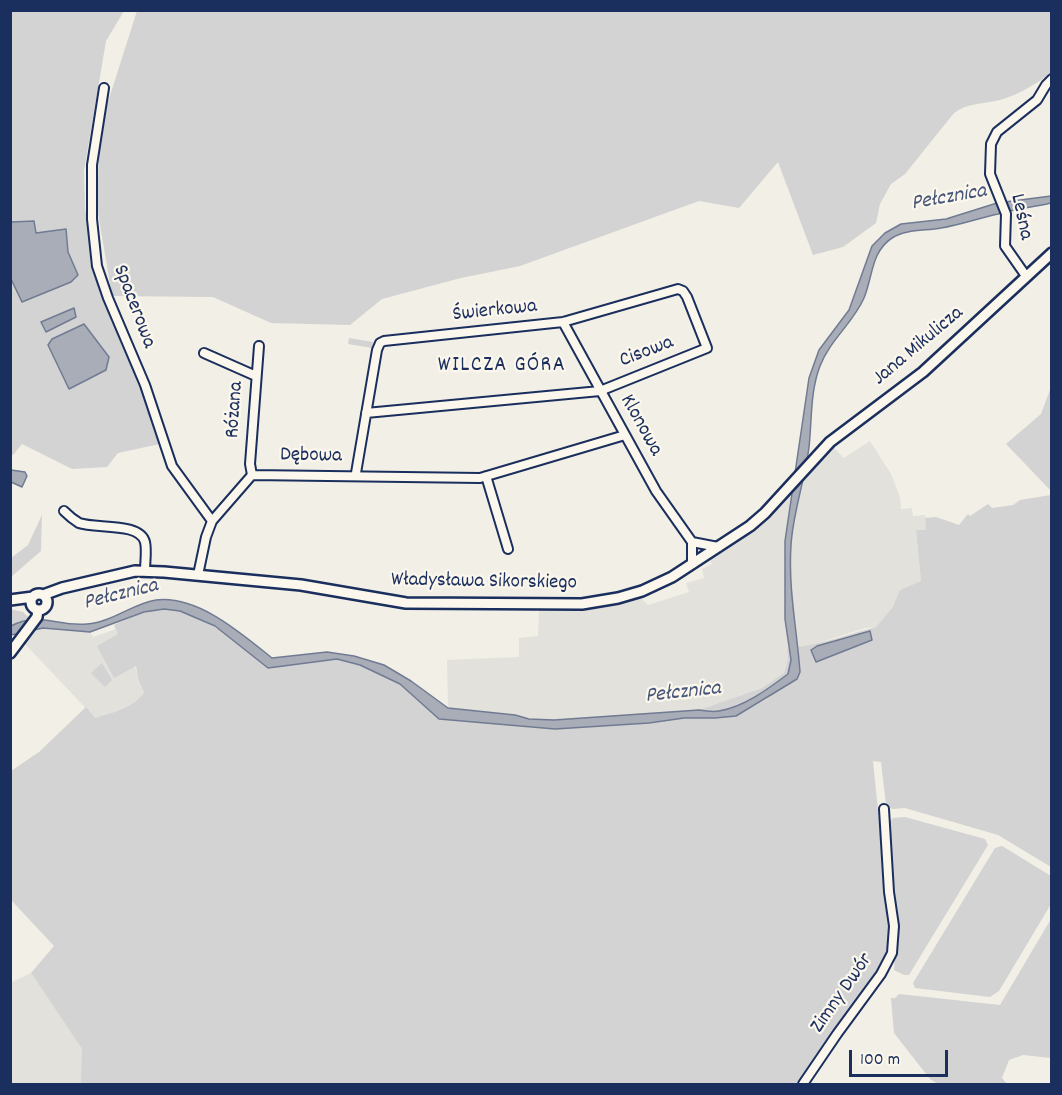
<!DOCTYPE html>
<meta charset="utf-8">
<style>
body{margin:0}
#map{position:relative;width:1062px;height:1095px;overflow:hidden;background:#f2efe6;font-family:Dekko,sans-serif}
canvas{display:block}
.frame{position:absolute;inset:0;border:12px solid #1b2f5e;pointer-events:none}
.scale{position:absolute;left:849px;top:1050px;width:99px;height:27px;box-sizing:border-box;border:3px solid #1b2f5e;border-top:0;padding-left:8px;font-size:18px;line-height:21px;white-space:nowrap;color:#1b2f5e;-webkit-text-stroke:4px #fbf7ec;paint-order:stroke}
</style>
<div id="map">
<canvas width="1062" height="1095"></canvas>
<div class="frame"></div>
<div class="scale">100 m</div>
</div>
<script>
const ctx = document.querySelector('canvas').getContext('2d');
ctx.lineJoin = 'round';
function fill(path, color) { ctx.fillStyle = color; ctx.fill(path, 'evenodd'); }
function trace(path, color, width, dash) { ctx.strokeStyle = color; ctx.lineWidth = width; ctx.lineCap = dash ? 'butt' : 'round'; ctx.setLineDash(dash || []); ctx.stroke(path); }
function drawText(font, color, halo, rows, align = 'center') {
  ctx.font = font + ' Dekko,sans-serif'; ctx.lineWidth = 4.5; ctx.setLineDash([]); ctx.textBaseline = 'middle'; ctx.strokeStyle = halo; ctx.fillStyle = color; for (const [text, x, y, turn = 0] of rows) {
    ctx.save(); ctx.translate(x, y); ctx.rotate((+turn || 0) * Math.PI / 180); ctx.textAlign = isNaN(turn) ? turn : align; if (halo) ctx.strokeText(text, 0, 0); ctx.fillText(text, 0, 0); ctx.restore();
  }
}
fill(new Path2D(`
 M870 441 891 474 900 497 901 509 912 508 913 516 925 515 926 530 916 531 921 581 900 590 894 607 876 627 865 628 809 646 798 647 791 606V544L802 481 834 448 844 458Z
 M793 491 785 541V619L789 649H787L788 659 784 673 762 688 699 710 663 714 554 720 529 719 515 715 448 708 447 660 519 657V638L538 636 539 610 595 608 640 597 648 605 689 592 686 583 704 578 702 569 712 564 710 560 751 532 772 514Z
 M43 628 90 632 93 637 116 629 135 666 138 679 144 694 139 700 127 708 95 718 24 643 35 629Z
 M31 973 82 1049V1084H11L10 983Z`), '#e2e1dc');
fill(new Path2D(`
 M10 11H124L106 41 84 171 85 209 103 298 142 387 160 444 118 453 107 467 72 469 22 444 13 455H11Z
 M137 11H1051V73C1036 84 1018 95 1000 100 984 104 967 103 954 113L905 174 891 184 880 204 876 223 843 247 813 255 778 162 739 208 699 201 520 266 461 278 382 299 350 325 271 323 213 297 112 296 97 207 99 150 107 105Z
 M349 338 373 342 372 348 348 344Z
 M1051 387V491L1006 444 1041 414Z
 M1051 495V867L998 835 905 808 892 809 886 805 881 762 873 761 889 919 892 917 889 958 802 1084H81L82 1049 31 973 54 946 12 901 11 771 39 752 86 707 95 718C113 712 132 709 144 693L138 679 136 666 114 678 97 646 118 634 114 625C130 618 146 610 163 609 198 607 243 647 268 668L337 659 360 665 400 684 439 719 555 729 649 723 684 718H715L736 716 765 700 800 672 798 647C822 644 852 633 876 627L893 607 900 590 921 581 916 530H926L925 518 936 517 959 525 968 514 970 516 988 504 992 508 1013 505 1020 500Z
 M42 515 41 551 11 577V558L28 545Z
 M10 609 23 612 29 618 11 626Z
 M787 649H789L791 660 788 674C768 689 744 707 719 711 713 712 705 711 699 710L762 688 784 673 788 659Z
 M102 663 112 680 105 687 91 673Z
 M905 817 985 839 988 845 909 975H904L894 970 897 924 888 823 893 818Z
 M1002 846 1051 876V904L999 991 990 997 915 988 913 983 995 848Z
 M1051 919V1058L1023 1055 1009 1060 1002 1078 1007 1084H938L930 1079 894 1033 891 998H895L899 994 1000 1005Z`), '#d2d3d2');
const water = new Path2D(`
 M1051 196V203C1034 207 1016 209 998 214 979 218 960 225 941 228 925 231 906 229 892 238 871 252 873 276 864 298 853 323 830 340 820 366 810 392 812 420 809 447 805 480 793 512 791 545 788 588 797 630 800 672L797 679 736 716 715 718H684L649 723 555 729 439 719 400 684 360 665 337 659 268 668 215 626 180 611 164 609 144 612 90 632 43 628 11 635V626C40 611 57 627 87 624 110 623 134 603 156 600 198 595 242 634 272 658L327 652 354 656 384 665 411 681 448 708 515 715 529 719 554 720 699 710C705 711 713 712 719 711 744 707 768 689 788 674L791 660 785 619V541L809 378 819 350 849 310 872 246 885 233 901 224 946 219 997 203Z
 M34 221 36 233 66 229 68 252 78 275 71 282 22 302 11 279V224L12 222Z
 M74 308 76 317 46 332 41 322Z
 M84 324 109 357 106 370 69 389 48 345 52 339Z
 M11 470 25 472 27 476 22 487 11 482Z
 M870 631 872 640 816 662 811 650 817 646Z`);
fill(water, '#a9adb7');
trace(water, '#707b93', 1.5);
const minor = new Path2D(`
 M104 88 92 165V219L97 266 108 298 145 385 172 466 212 521
 M1026 276 1005 246 1006 214 990 174 991 144 997 132 1037 100 1046 85 1052 79
 M563 322 656 491 692 542V564
 M204 353 256 376
 M252 475 250 464 259 346
 M356 476V473L377 350 380 343 384 341 563 322 678 289 683 291 687 297 707 348 600 391 366 413
 M486 476 508 549
 M64 511C68 515 74 520 79 523 96 529 140 522 145 542 147 550 145 562 145 571
 M692 542 718 547
 M198 575 206 537 212 521 252 475 480 478 625 435
 M803 1084 837 1034 881 974 892 953 894 926 889 892 884 809`);
const tertiary = new Path2D(`
 M31 602a8 8 0 1 1 16 0a8 8 0 1 1-16 0Z
 M43 595 62 588 135 571 164 572 301 585 406 603 582 604 618 598 642 591 672 577 750 526 765 513 830 442 923 372 1052 253
 M10 600 33 597
 M10 653 37 617 38 610`);
trace(minor, '#1b2f5e', 12);
trace(tertiary, '#1b2f5e', 14);
trace(minor, '#fbf7ec', 8);
trace(tertiary, '#fbf7ec', 9);
drawText('21px', '#1b2f5e', '#fbf7ec', [
 ["Leśna",1020,217,78],
 ["Spacerowa",133,307,69],
 ["Świerkowa",495,312,-6],
 ["Jana Mikulicza",919,347,-40],
 ["Cisowa",647,353,-21],
 ["Różana",236,410,-86],
 ["Klonowa",640,426,61],
 ["Dębowa",311,457,1],
 ["Władysława Sikorskiego",484,583,1],
 ["Zimny Dwór",843,994,-55]
]);
drawText('italic 22px', '#465579', '#fbf7ec', [
 ["Pełcznica",949,199,-10],
 ["Pełcznica",121,596,-14],
 ["Pełcznica",683,694,-6]
]);
ctx.letterSpacing = '1.5px';
drawText('22px', '#1b2f5e', '#fbf7ec', [
 ["WILCZA GÓRA",502,367]
]);
ctx.letterSpacing = '0px';
</script>
